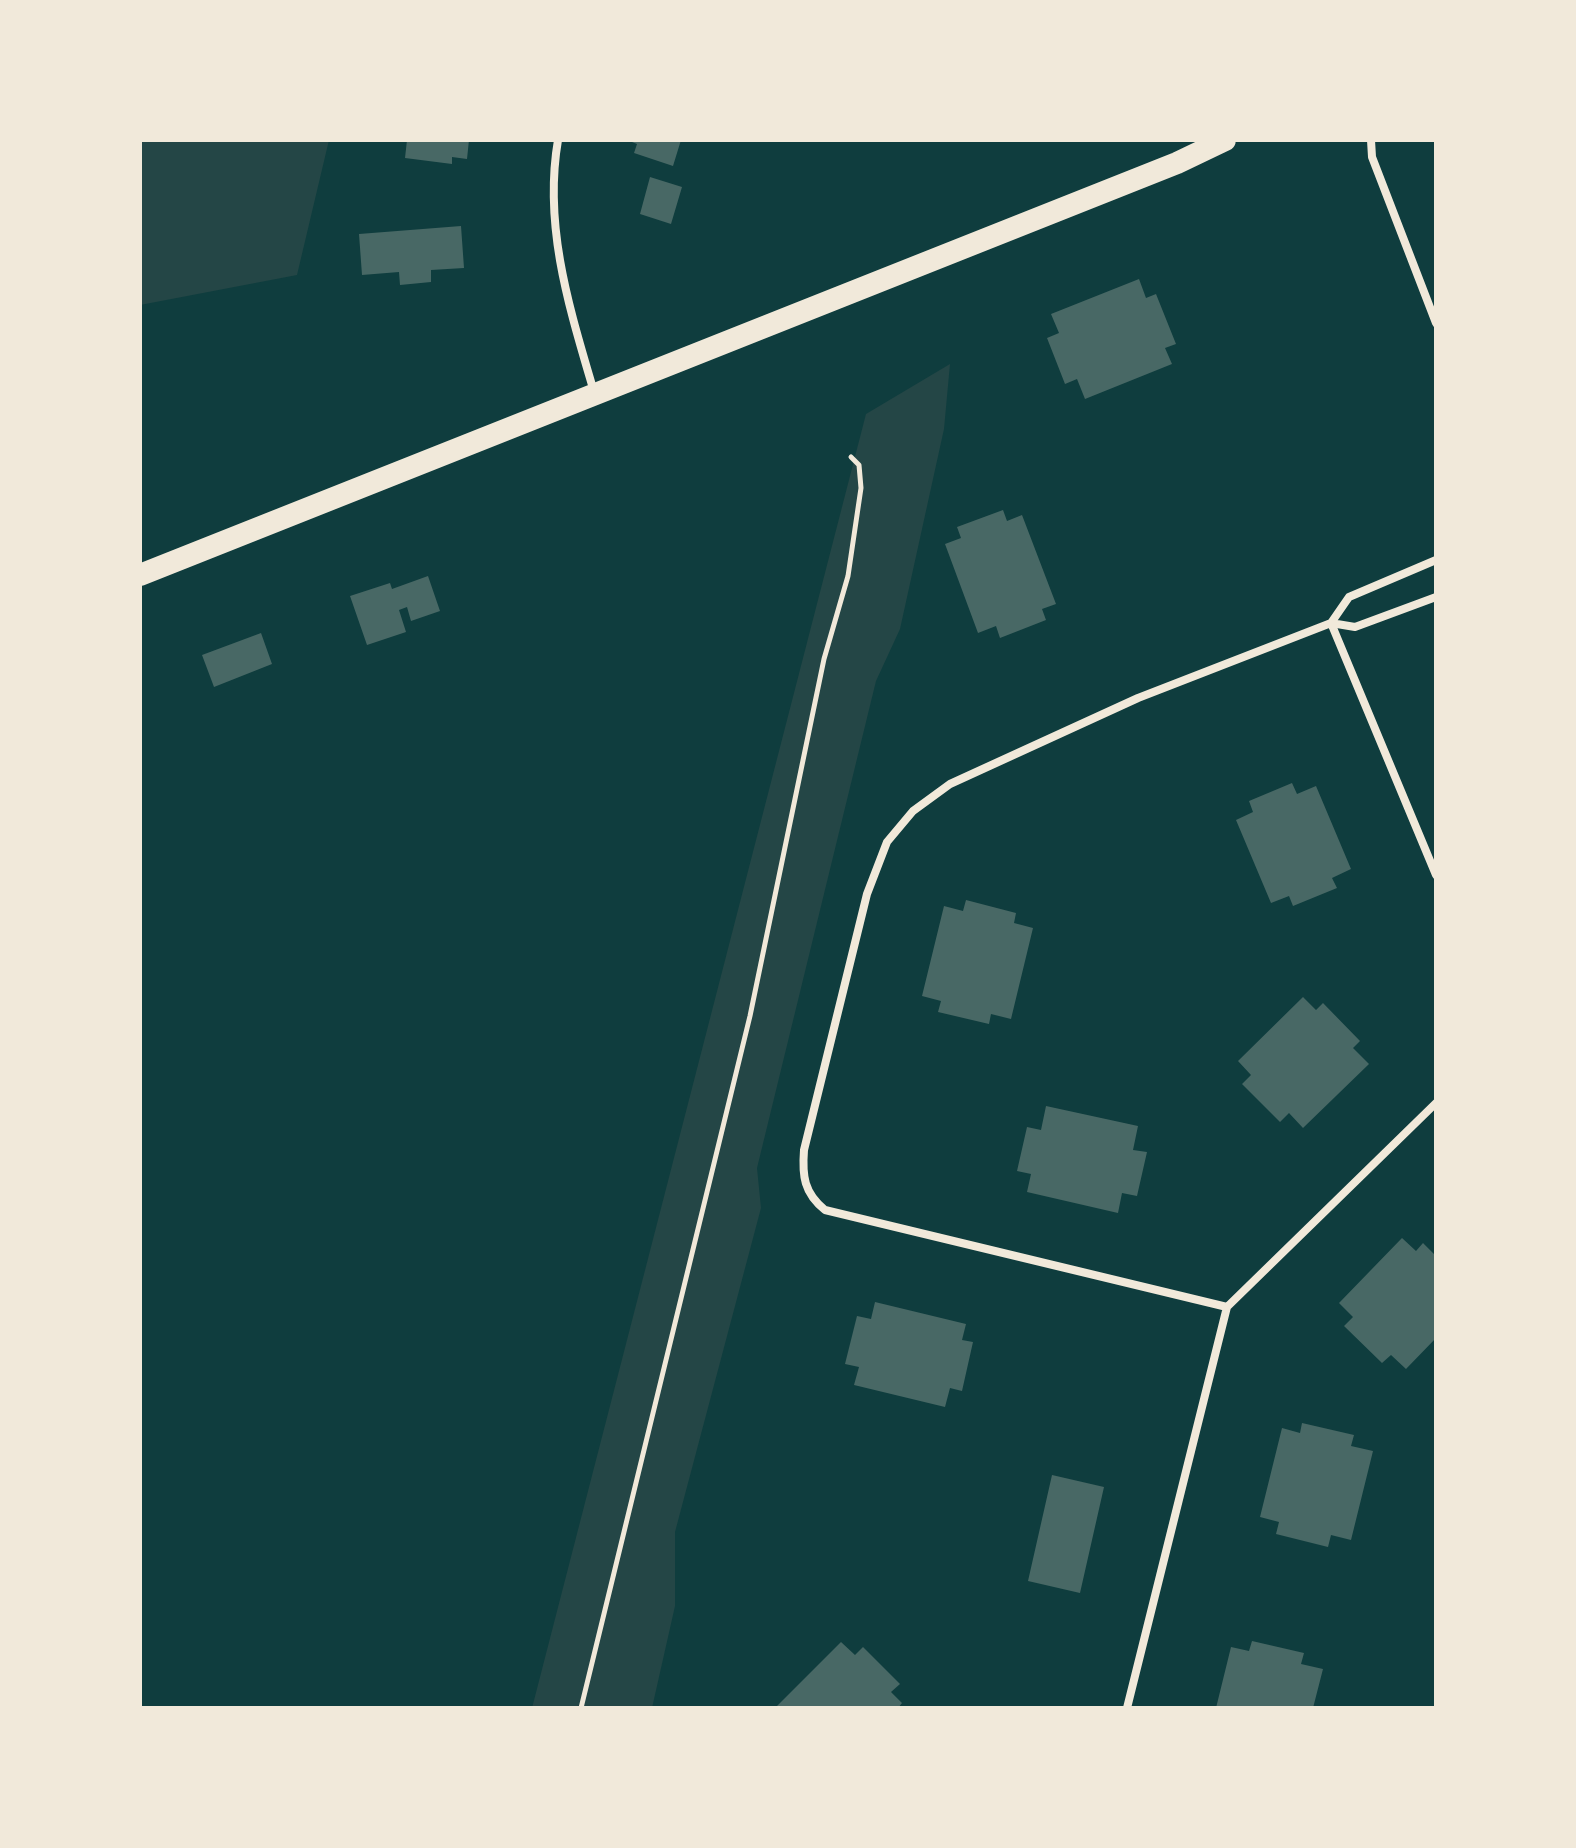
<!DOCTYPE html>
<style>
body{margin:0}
#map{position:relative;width:1576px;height:1848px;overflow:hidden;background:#0f3d3e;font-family:"Source Serif 4",serif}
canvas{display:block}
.frame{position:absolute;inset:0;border:142px solid #f1e9da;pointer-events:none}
</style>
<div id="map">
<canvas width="1576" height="1848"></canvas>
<div class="frame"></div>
</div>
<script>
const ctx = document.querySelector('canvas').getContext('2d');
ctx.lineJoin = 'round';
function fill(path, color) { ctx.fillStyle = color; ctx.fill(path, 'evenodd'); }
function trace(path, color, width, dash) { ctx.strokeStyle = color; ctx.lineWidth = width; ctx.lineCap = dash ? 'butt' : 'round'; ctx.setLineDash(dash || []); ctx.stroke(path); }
fill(new Path2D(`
 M140 140H329L297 275 140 305Z
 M950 364 944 429 900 629 876 681 757 1168 761 1208 675 1532V1606L652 1708H532L866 414Z`), '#244646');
fill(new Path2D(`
 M407 140H469L467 159 452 157V164L405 158Z
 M627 140H681L673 166 634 153 637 144Z
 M650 177 682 187 671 224 640 214Z
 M461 226 464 268 431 270V282L400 285 399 272 362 275 359 234Z
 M1139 279 1146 298 1156 294 1176 344 1165 348 1172 364 1085 399 1077 379 1065 384 1047 338 1059 333 1051 314Z
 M1003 510 1007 521 1022 515 1056 604 1042 609 1046 620 1000 638 996 626 978 633 945 544 961 538 957 527Z
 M428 576 440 611 411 621 407 607 399 610 406 632 367 645 350 596 390 583 392 589Z
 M261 633 272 664 214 687 202 655Z
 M1292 783 1297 794 1316 786 1351 869 1332 878 1337 888 1293 906 1289 896 1271 903 1236 820 1253 812 1249 801Z
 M966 900 1016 913 1014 923 1033 928 1011 1019 991 1014 989 1024 938 1012 941 1001 922 996 944 906 963 911Z
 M1303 997 1316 1010 1323 1003 1360 1041 1353 1048 1369 1064 1303 1128 1289 1113 1280 1122 1242 1084 1251 1075 1238 1061Z
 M1046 1106 1138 1126 1133 1150 1147 1152 1137 1196 1122 1193 1118 1213 1027 1192 1031 1174 1017 1171 1027 1127 1041 1130Z
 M1402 1238 1416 1251 1423 1243 1436 1256V1338L1406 1369 1391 1355 1382 1363 1344 1326 1353 1317 1339 1303Z
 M875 1302 966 1324 962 1340 973 1342 962 1391 950 1388 945 1407 854 1385 859 1367 845 1364 857 1316 871 1319Z
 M1302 1423 1354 1435 1351 1446 1373 1451 1351 1540 1331 1535 1328 1547 1276 1534 1279 1522 1260 1517 1282 1428 1300 1433Z
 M1052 1475 1104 1487 1080 1593 1028 1581Z
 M1252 1641 1304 1653 1301 1664 1323 1669 1313 1708H1216L1231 1647 1249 1651Z
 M841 1642 855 1655 863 1647 900 1684 891 1692 902 1703 898 1708H775Z`), '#486865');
trace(new Path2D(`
 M581 1708 750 1016 824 659 848 576 861 488 859 465 851 457`), '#f1e9da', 5);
trace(new Path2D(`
 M558 140C543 227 570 310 594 392
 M1371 140 1372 157 1436 323
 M1331 623 1436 875
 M1331 623 1349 597 1436 560
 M1227 1307 825 1210C804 1193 802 1176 804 1150L867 894 887 842 913 811 950 784 1138 698 1331 623 1355 627 1436 597
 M1127 1708 1227 1307 1436 1103`), '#f1e9da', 8);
trace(new Path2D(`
 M140 575 1177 163 1225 140`), '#f1e9da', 22);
</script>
